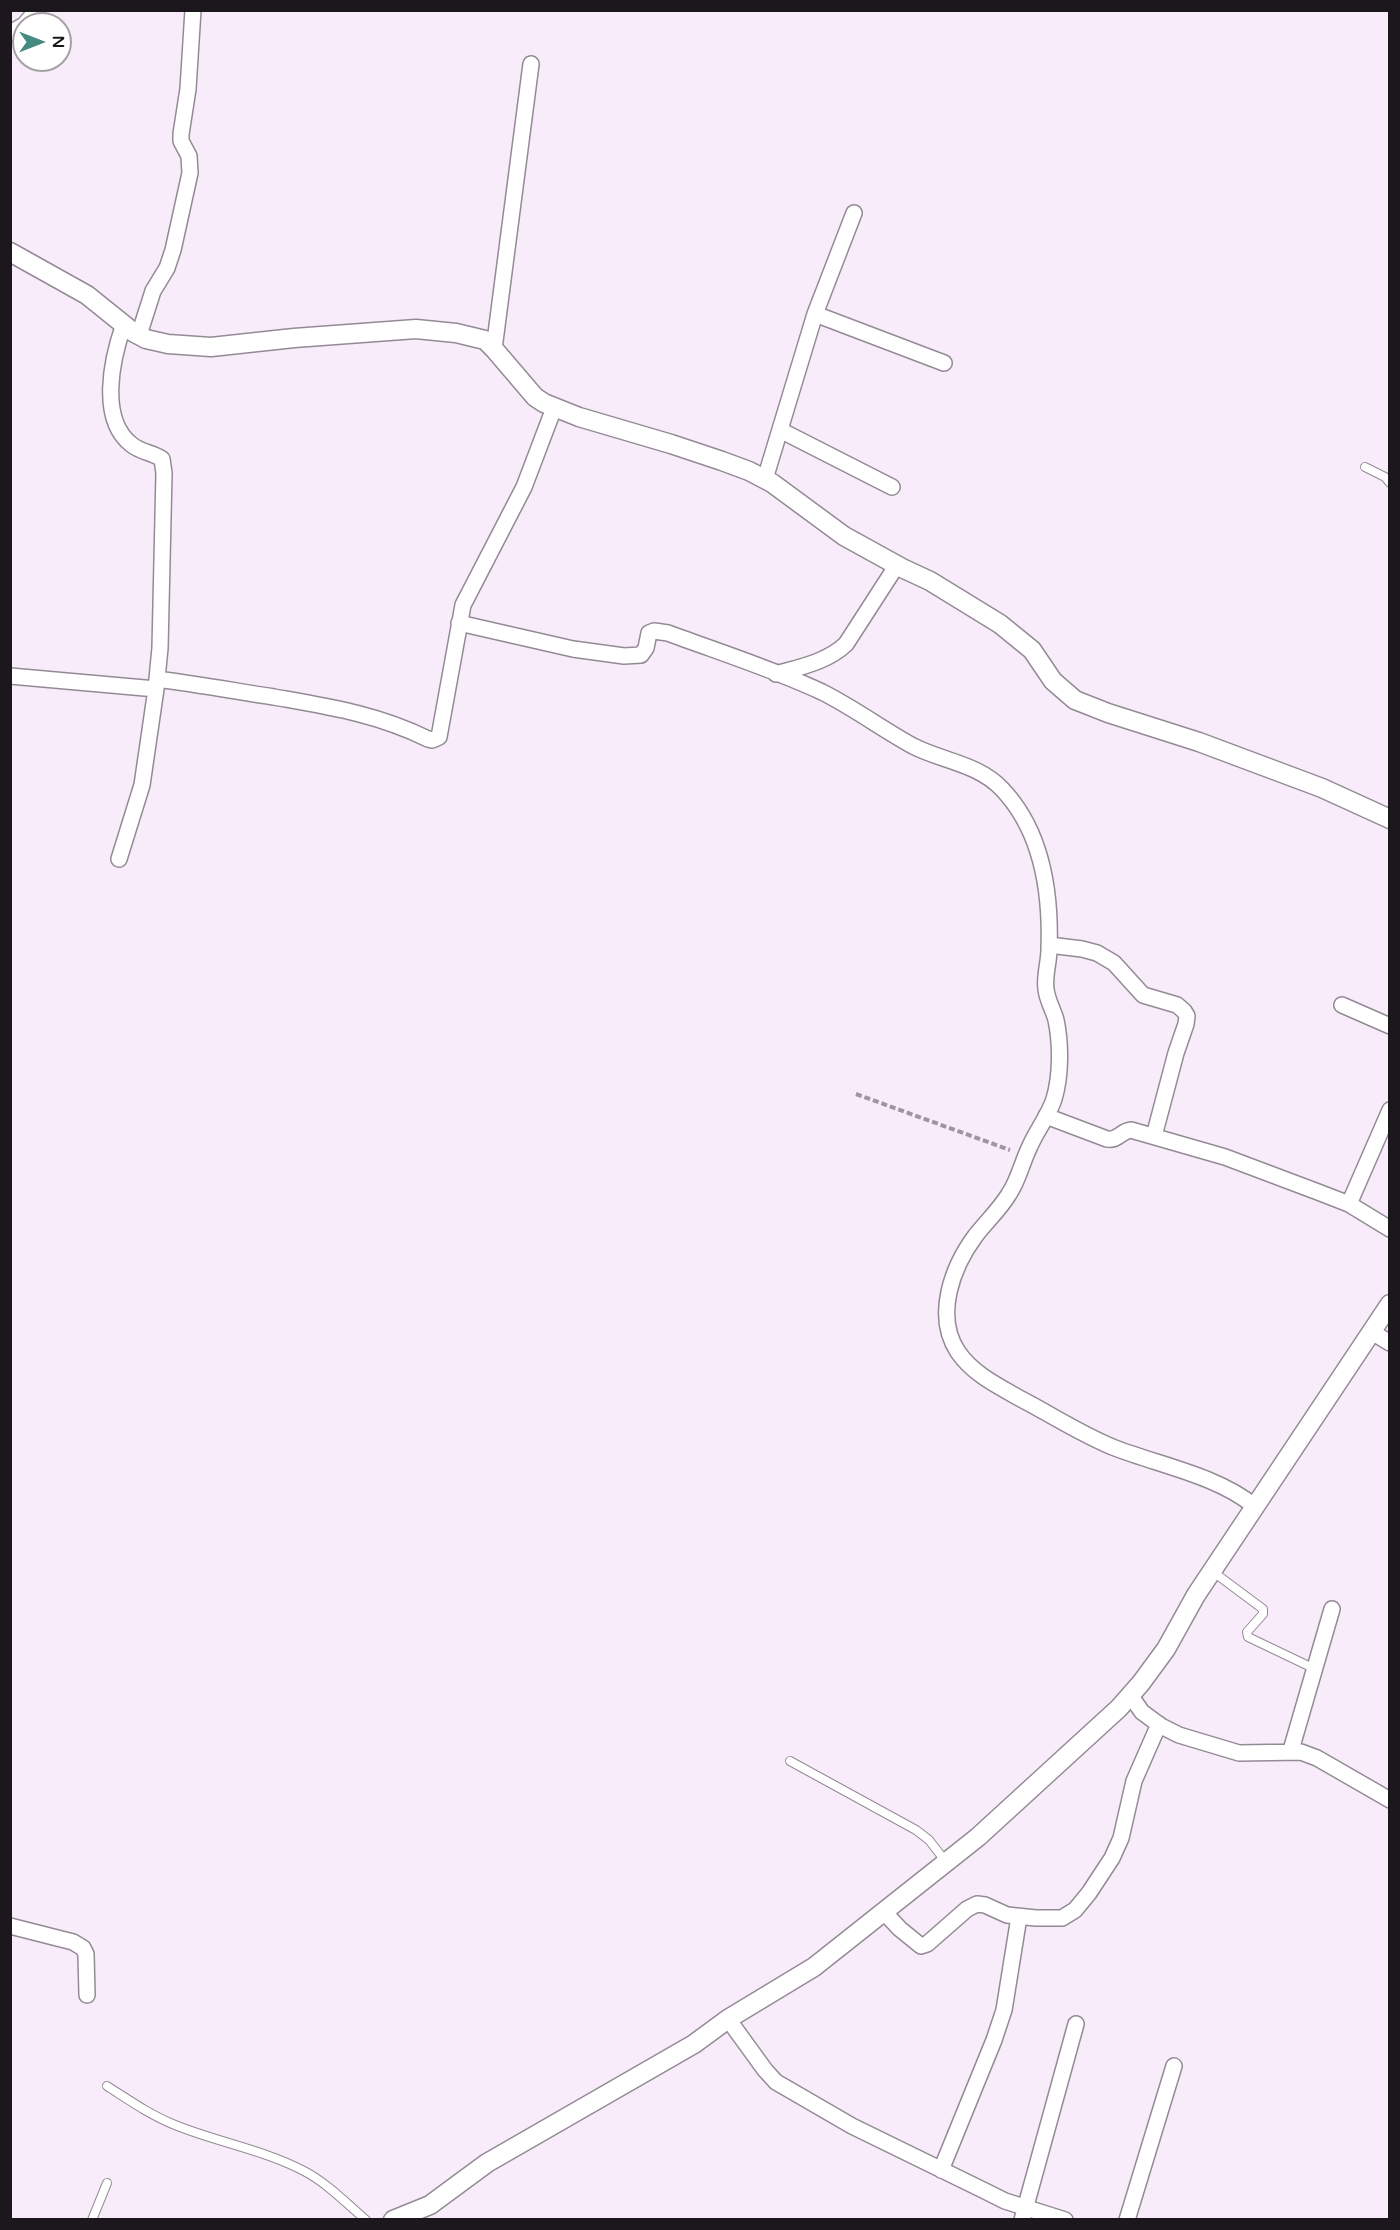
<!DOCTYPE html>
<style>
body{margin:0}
#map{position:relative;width:1400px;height:2230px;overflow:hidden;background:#f8ecfa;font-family:"Varela Round",sans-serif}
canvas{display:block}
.frame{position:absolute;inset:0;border:12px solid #1b171c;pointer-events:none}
.north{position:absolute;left:12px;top:12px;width:60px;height:60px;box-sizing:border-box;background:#fff;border:2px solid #a4a2a4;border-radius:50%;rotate:90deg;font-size:16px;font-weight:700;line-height:24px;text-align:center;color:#1b171c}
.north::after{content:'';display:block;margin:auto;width:21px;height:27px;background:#468b80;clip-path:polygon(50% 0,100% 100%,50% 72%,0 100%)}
</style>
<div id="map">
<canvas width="1400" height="2230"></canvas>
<div class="frame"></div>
<div class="north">N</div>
</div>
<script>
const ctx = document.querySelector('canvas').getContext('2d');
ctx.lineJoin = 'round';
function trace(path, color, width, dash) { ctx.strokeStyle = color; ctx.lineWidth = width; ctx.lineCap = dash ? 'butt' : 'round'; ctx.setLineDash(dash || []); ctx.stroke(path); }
const service = new Path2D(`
 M1365 467 1385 477 1390 483
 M1212 1571 1263 1609V1614L1247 1632 1248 1637 1315 1669
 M790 1761 916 1830 929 1840 946 1862
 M107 2086C129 2100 150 2115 175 2125 217 2142 264 2150 304 2171 327 2183 346 2203 366 2220
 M92 2220 107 2183`);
const minor = new Path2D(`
 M25 24 37 10
 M10 33 24 25
 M815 314 944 363
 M139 335 153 291 167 268 173 250 190 173 189 156 181 141V134L188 89 193 10
 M494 349 531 64
 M780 430 892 487
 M765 479 815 314 854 213
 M459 623 573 649 624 656 641 655 646 648 649 633 654 631 668 633C719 652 773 669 822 692 854 708 882 729 913 746 942 761 979 764 1002 789 1042 831 1051 894 1049 949 1049 963 1044 976 1046 989 1047 1000 1053 1009 1056 1020 1061 1044 1061 1076 1054 1099 1049 1115 1037 1130 1030 1146 1022 1162 1019 1179 1009 1194 1000 1209 987 1221 976 1235 952 1267 934 1316 958 1352 973 1374 998 1386 1021 1399 1052 1415 1082 1435 1115 1448 1159 1465 1218 1476 1254 1506
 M776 674C800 667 827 662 846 644L897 565
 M10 676 156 689
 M157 679C196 684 235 691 274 697 330 707 377 714 428 739L432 740 439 737 463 605 524 487 554 408
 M119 859 142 785 156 689 160 648 164 473 162 459C153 453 141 452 132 445 98 419 112 358 124 324
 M1049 945 1082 949 1097 953 1114 963 1143 995 1177 1005 1184 1011 1187 1016 1186 1024 1176 1053 1154 1136
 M1342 1005 1390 1026
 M1046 1116 1107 1139C1118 1141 1121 1131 1131 1130L1225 1157 1318 1192 1349 1204 1390 1229
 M1349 1204 1390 1110
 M1372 1332 1390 1343
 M1130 1695 1142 1712 1161 1726 1179 1735 1239 1753 1301 1752 1317 1758 1390 1800
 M1291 1750 1332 1609
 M884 1912 900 1929 921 1946 927 1944 967 1909 977 1904 985 1905 1007 1915 1036 1918H1062L1075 1910 1089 1893 1112 1858 1121 1838 1134 1781 1159 1724
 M10 1926 73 1942 83 1948 86 1954 87 1995
 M728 2019 765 2070 776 2082 852 2126 985 2191 1005 2201 1065 2220
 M941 2170 994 2040 1004 2010 1019 1917
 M1022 2220 1076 2024
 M1127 2220 1174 2066`);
const tertiary = new Path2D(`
 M10 252 87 295 133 332 146 339 168 344 211 347 294 338 416 329 456 333 485 340 494 349 535 397 544 403 579 417 671 444 722 461 749 471 772 483 844 536 902 568 930 581 1000 624 1032 650 1053 681 1075 700 1108 713 1199 742 1322 788 1390 819
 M393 2220 430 2205 487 2163 694 2044 728 2019 814 1967 978 1837 1119 1708 1141 1683 1166 1649 1196 1595 1390 1304`);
trace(service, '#948a96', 10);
trace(minor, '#948a96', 18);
trace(tertiary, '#948a96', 21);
trace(new Path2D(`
 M856 1094 1010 1150`), '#9e95a0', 4, [6, 3]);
trace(service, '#fff', 8);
trace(minor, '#fff', 15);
trace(tertiary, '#fff', 18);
</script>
